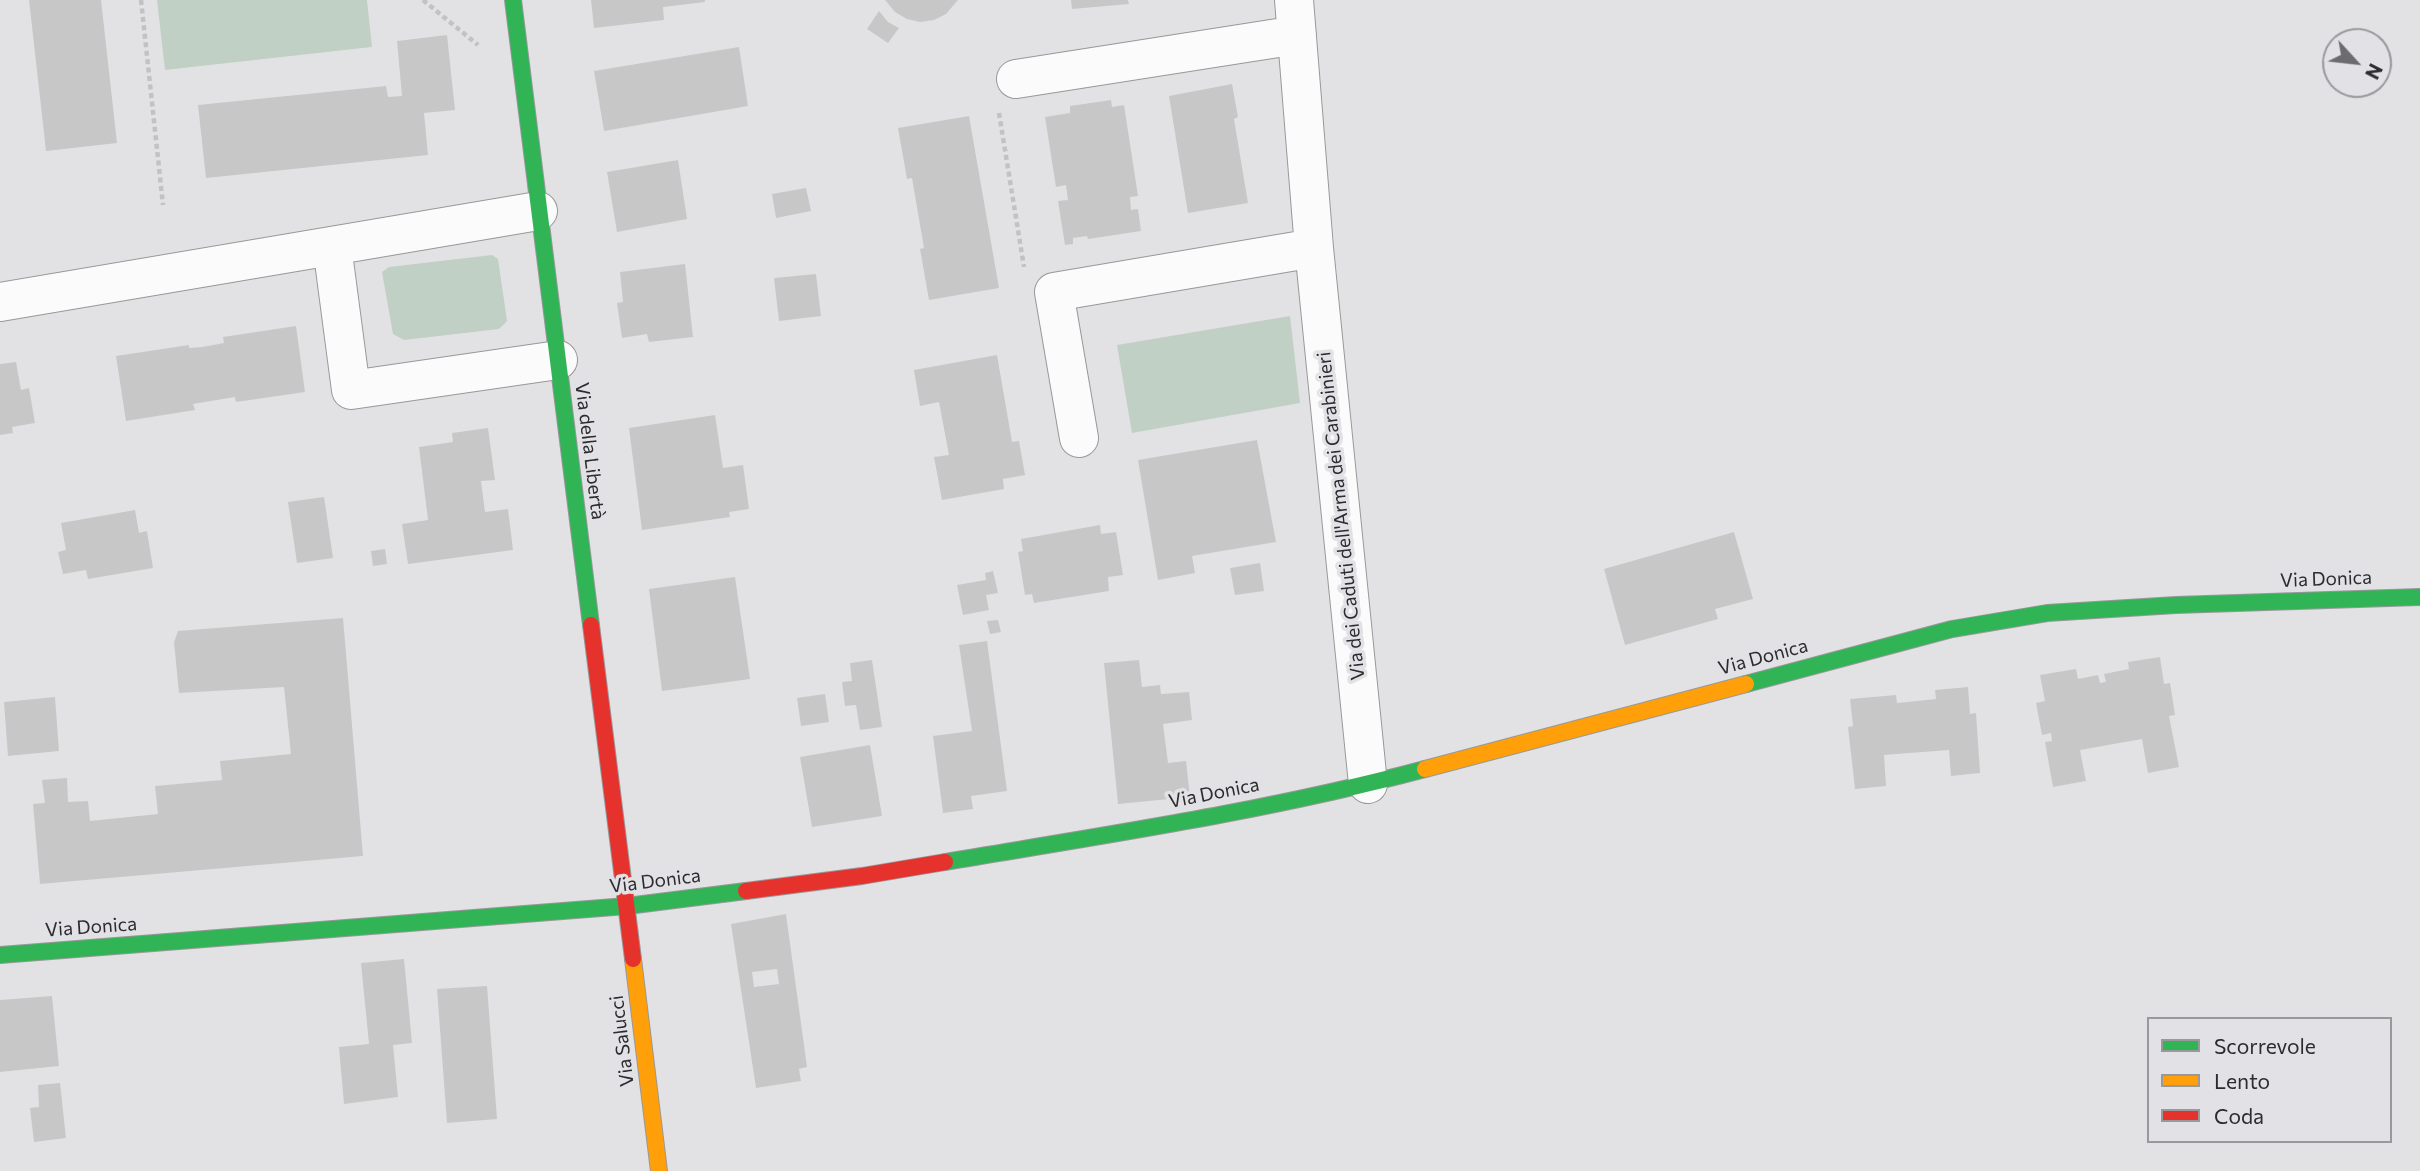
<!DOCTYPE html>
<meta charset="utf-8">
<style>
body{margin:0}
#map{position:relative;width:2420px;height:1171px;overflow:hidden;background:#e2e2e5;font-family:Commissioner,sans-serif}
canvas{display:block}
.legend{position:absolute;left:2147px;top:1017px;width:245px;height:126px;box-sizing:border-box;background:#e1e1e6;border:2px solid #99999c;margin:0;padding:9px 12px;list-style:none;font-size:21px;color:#2c2c2e}
.legend li{display:flex;align-items:center;gap:14px;height:35px}
.legend b{width:35px;border:2px solid #99999c}
.north{position:absolute;left:2322px;top:28px;width:70px;height:70px;box-sizing:border-box;background:#e1e1e6;border:2px solid #99999c;border-radius:50%;rotate:117deg;font-size:19px;font-weight:700;line-height:28px;text-align:center;color:#2c2c2e}
.north::after{content:'';display:block;margin:auto;width:24px;height:32px;background:#6c6c6e;clip-path:polygon(50% 0,100% 100%,50% 72%,0 100%)}
</style>
<div id="map">
<canvas width="2420" height="1171"></canvas>
<ul class="legend">
<li><b style="height:9px;background:#30b455"></b>Scorrevole</li>
<li><b style="height:9px;background:#ff9f0a"></b>Lento</li>
<li><b style="height:9px;background:#e5322d"></b>Coda</li>
</ul>
<div class="north">N</div>
</div>
<script>
const ctx = document.querySelector('canvas').getContext('2d');
ctx.lineJoin = 'round';
function fill(path, color) { ctx.fillStyle = color; ctx.fill(path, 'evenodd'); }
function trace(path, color, width, dash) { ctx.strokeStyle = color; ctx.lineWidth = width; ctx.lineCap = dash ? 'butt' : 'round'; ctx.setLineDash(dash || []); ctx.stroke(path); }
function drawText(font, color, halo, rows, align = 'center') {
  ctx.font = font + ' Commissioner,sans-serif'; ctx.lineWidth = 7; ctx.setLineDash([]); ctx.textBaseline = 'middle'; ctx.strokeStyle = halo; ctx.fillStyle = color; for (const [text, x, y, turn = 0] of rows) {
    ctx.save(); ctx.translate(x, y); ctx.rotate((+turn || 0) * Math.PI / 180); ctx.textAlign = isNaN(turn) ? turn : align; if (halo) ctx.strokeText(text, 0, 0); ctx.fillText(text, 0, 0); ctx.restore();
  }
}
fill(new Path2D(`
 M157 0H367L372 47 165 70Z
 M492 255 498 259 507 321 499 329 404 340 393 334 382 272 389 267Z
 M1290 316 1300 403 1132 433 1117 345Z`), '#c1d0c5');
fill(new Path2D(`
 M29 0H101L117 143 46 151Z
 M591 0H705V2L663 7 664 20 594 28Z
 M885 0H958L946 14 934 20 920 22 907 19 895 12Z
 M1071 0H1128L1129 4 1072 9Z
 M879 11 888 22 899 28 888 43 867 29Z
 M447 35 455 110 424 113 428 155 206 178 198 105 386 86 388 97 402 96 397 41Z
 M739 47 748 106 604 131 594 71Z
 M1232 84 1238 117 1234 119 1248 203 1188 213 1169 96Z
 M1111 100 1112 107 1124 105 1138 196 1130 197 1131 210 1138 209 1141 231 1088 239 1087 236 1073 238V244L1065 245 1058 201 1068 200 1066 185 1056 187 1045 117 1070 113V106Z
 M969 116 999 288 929 300 920 249 924 248 912 178 907 179 898 128Z
 M678 160 687 219 617 232 607 172Z
 M806 188 811 211 776 218 772 194Z
 M685 264 693 337 649 342 647 334 622 338 617 303 623 302 620 272Z
 M816 274 821 316 779 321 774 278Z
 M296 326 305 392 243 401 236 402 235 397 193 404 195 410 126 421 116 356 189 345V348L202 347 224 343 223 337Z
 M997 355 1012 442 1019 441 1025 475 1003 479 1004 489 942 500 934 457 949 455 939 402 920 406 914 370Z
 M16 362 21 390 29 388 35 423 12 427 13 433 0 435V364Z
 M715 415 723 468 743 465 749 509 729 512 730 517 642 530 629 428Z
 M488 428 495 480 481 481 485 512 508 509 513 550 408 564 402 524 428 520 419 447 453 442 452 433Z
 M1257 440 1276 542 1192 556 1195 573 1158 580 1138 460Z
 M324 497 333 558 297 563 288 502Z
 M135 510 139 533 147 531 153 568 88 579 86 570 63 574 58 552 66 550 61 523Z
 M1100 525 1101 534 1116 532 1123 575 1108 577 1109 591 1034 603 1032 594 1025 595 1018 552 1023 551 1021 539Z
 M1734 532 1753 599 1715 609 1718 619 1625 645 1604 569Z
 M385 549 387 564 373 566 371 551Z
 M1260 563 1264 591 1235 595 1230 568Z
 M993 571 998 593 986 595 989 610 963 615 957 585 986 580 985 573Z
 M735 577 750 679 662 691 649 589Z
 M343 618 363 856 40 884 33 804 45 803 42 780 67 778 68 802 88 801 90 821 158 814 155 786 222 780 220 761 291 754 284 687 179 693 174 642 178 631Z
 M998 620 1001 632 990 634 987 621Z
 M987 641 1007 791 971 796 973 809 943 813 933 736 972 731 959 645Z
 M2160 657 2164 684 2170 683 2175 715 2169 716 2179 767 2148 773 2142 739 2080 750 2086 781 2053 787 2045 742 2052 741 2051 733 2042 735 2036 703 2045 701 2040 675 2076 669 2078 679 2098 675 2100 683 2106 682 2104 674 2129 669 2128 662Z
 M872 660 882 727 860 730 856 705 845 706 842 682 852 681 850 663Z
 M1139 660 1142 687 1160 685 1161 694 1189 692 1192 720 1163 724 1168 763 1186 761 1190 797 1118 804 1104 663Z
 M1968 687 1970 714 1976 713 1980 773 1951 776 1949 750 1884 755 1886 786 1855 789 1848 727 1853 726 1850 699 1896 695 1897 703 1936 699 1935 690Z
 M825 694 829 722 801 726 797 698Z
 M55 697 59 751 8 756 4 702Z
 M870 745 882 816 812 827 800 757Z
 M786 914 807 1067 799 1069 801 1081 756 1088 731 924ZM777 969 779 984 754 987 752 972Z
 M404 959 412 1043 393 1045 398 1097 344 1104 339 1047 369 1044 361 963Z
 M487 986 497 1119 447 1123 437 989Z
 M52 996 59 1066 0 1072V1000Z
 M60 1083 66 1138 34 1142 30 1108 39 1107 38 1085Z`), '#c8c7c8');
const street = new Path2D(`
 M1294 0 1314 248 1368 784
 M1016 79 1297 35
 M332 246 351 390 558 360
 M0 302 538 211
 M1079 438 1054 292 1314 248`);
const fast = new Path2D(`
 M513 0 591 625
 M1746 684 1952 629 2047 613 2176 605 2420 597
 M945 862C1105 835 1268 811 1425 769
 M0 955 627 906 746 891`);
const slow = new Path2D(`
 M1425 769 1746 684
 M633 959 659 1171`);
const jam = new Path2D(`
 M591 625 633 959
 M746 891 862 876 945 862`);
trace(street, '#98989a', 40);
trace(fast, '#98989a', 18);
trace(slow, '#98989a', 18);
trace(jam, '#98989a', 18);
trace(new Path2D(`
 M141 0 163 205
 M423 0 478 45
 M999 113 1024 267`), '#c2c2c3', 4.5, [5, 3.5]);
trace(street, '#fbfbfb', 38);
trace(fast, '#30b455', 16);
trace(slow, '#ff9f0a', 16);
trace(jam, '#e5322d', 16);
drawText('19px', '#2c2c2e', '#e1e1e6', [
 ["Via della Libertà",590,451,83],
 ["Via dei Caduti dell'Arma dei Carabinieri",1341,516,-96],
 ["Via Donica",2326,579,-2],
 ["Via Donica",1763,657,-15],
 ["Via Donica",1214,793,-11],
 ["Via Donica",655,881,-7],
 ["Via Donica",91,927,-4],
 ["Via Salucci",622,1041,-97]
]);
</script>
